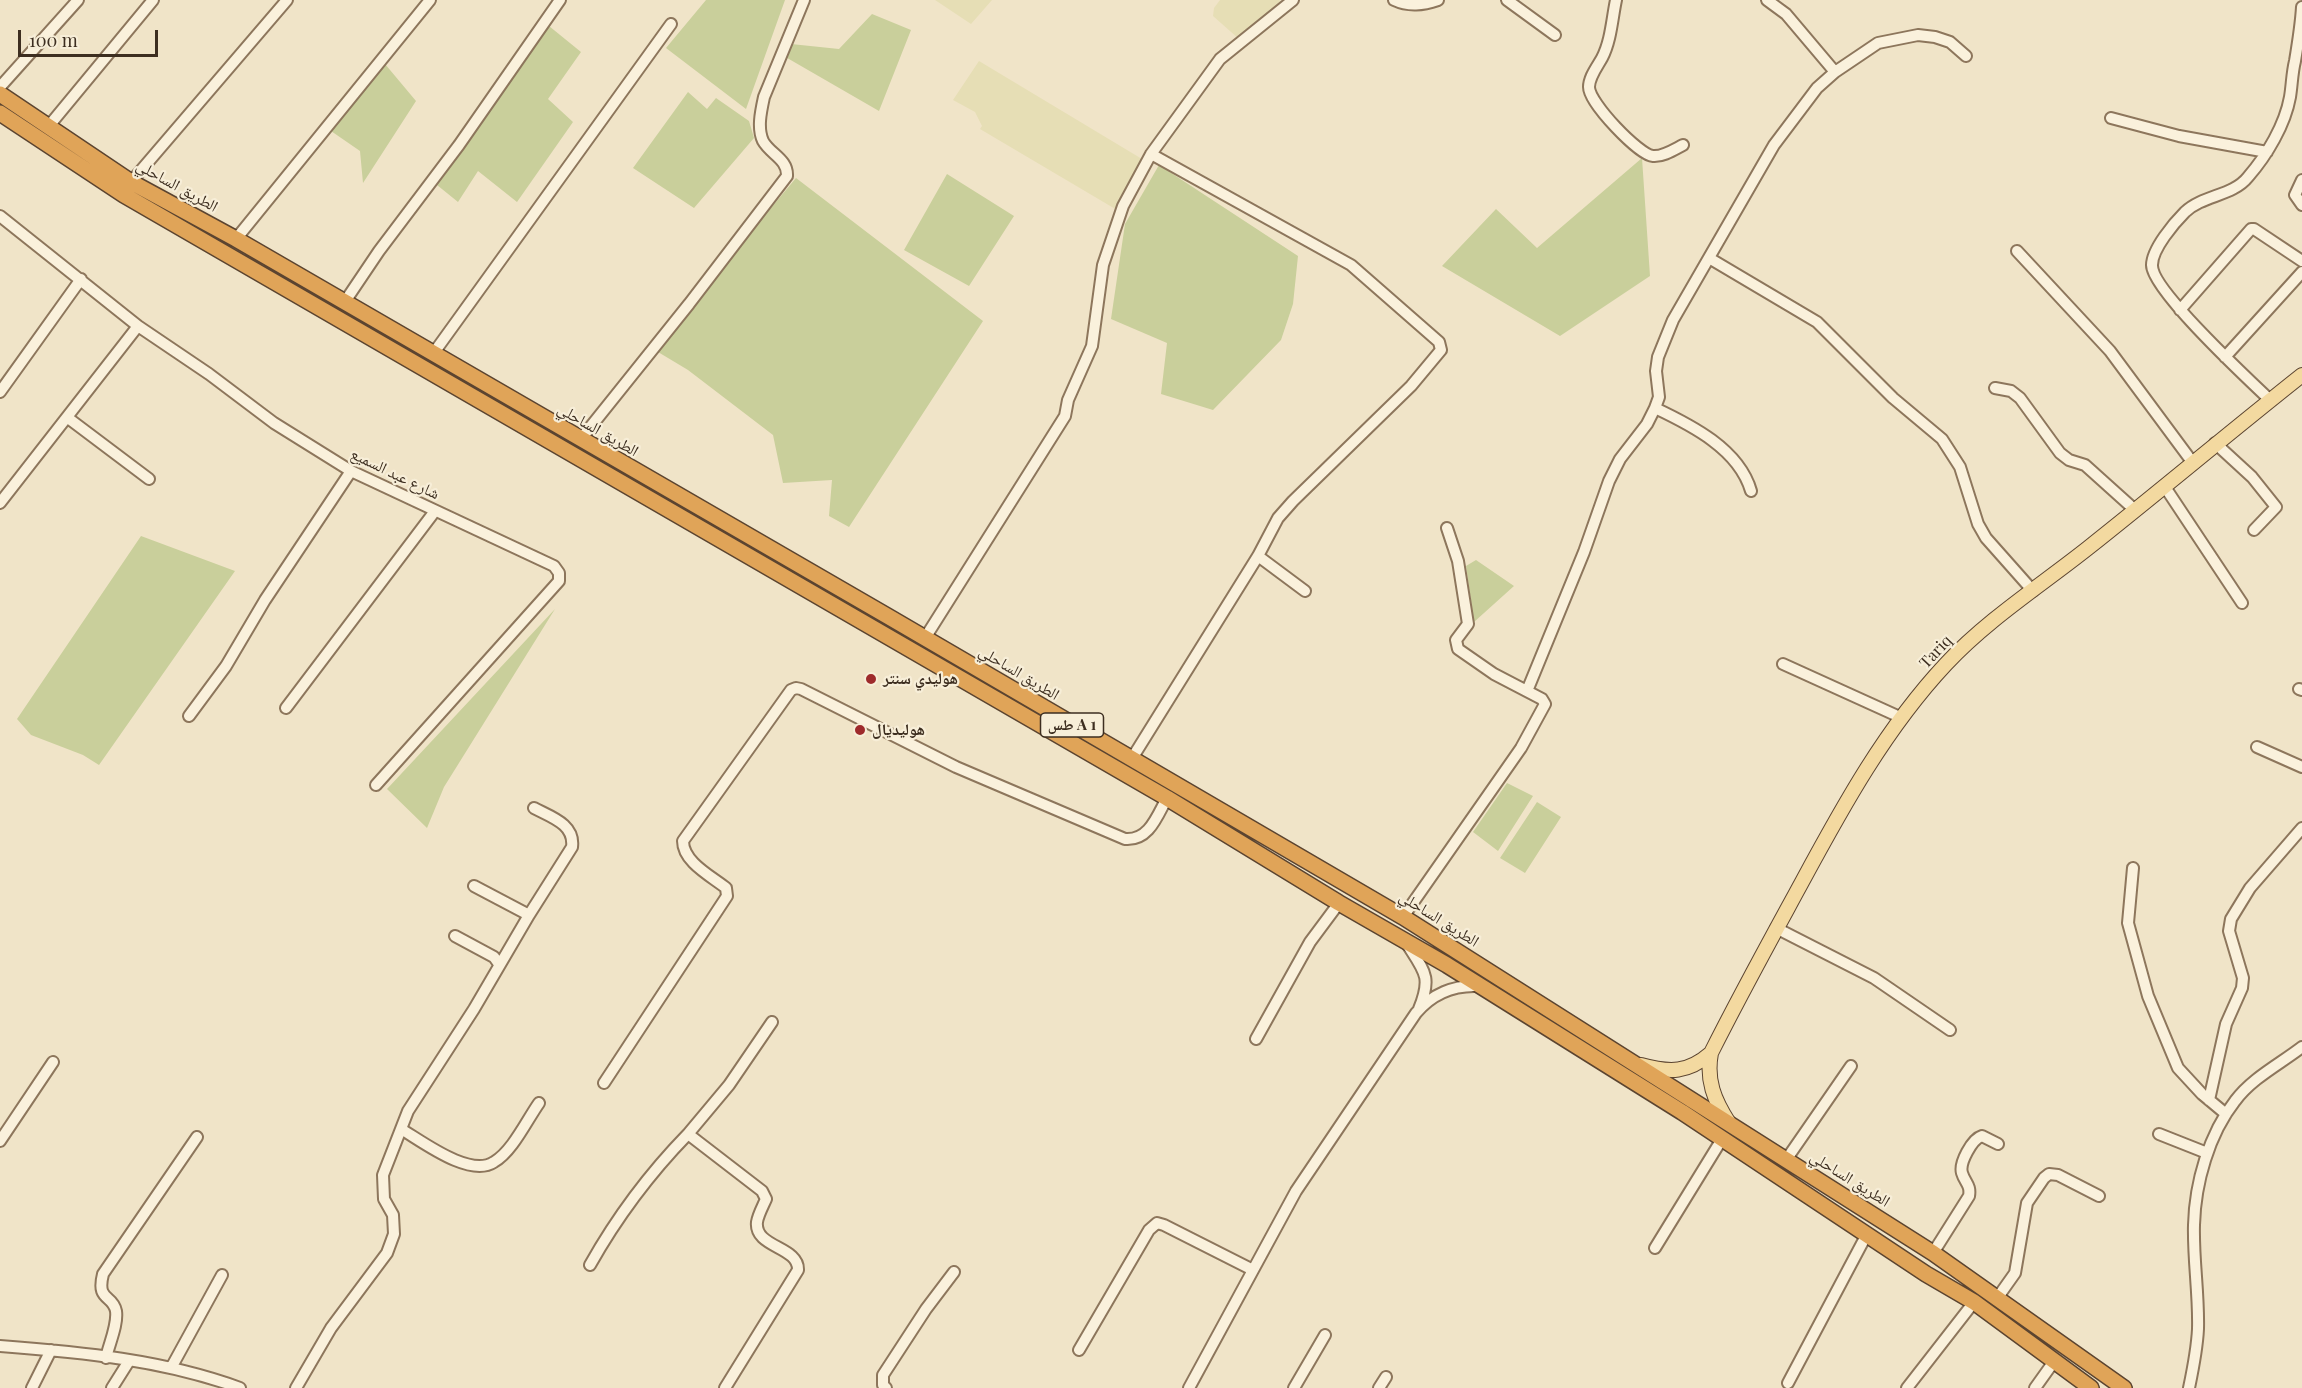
<!DOCTYPE html>
<meta charset="utf-8">
<style>
body{margin:0}
#map{position:relative;width:2302px;height:1388px;overflow:hidden;background:#f0e4c8;font-family:"Playfair Display",serif}
canvas{display:block}
.scale{position:absolute;left:18px;top:30px;width:140px;height:27px;box-sizing:border-box;border:3px solid #3d2e20;border-top:0;padding-left:8px;font-size:18px;line-height:21px;white-space:nowrap;color:#3d2e20;-webkit-text-stroke:4px #f7eed8;paint-order:stroke}
</style>
<div id="map">
<canvas width="2302" height="1388"></canvas>
<div class="scale">100 m</div>
</div>
<script>
const ctx = document.querySelector('canvas').getContext('2d');
ctx.lineJoin = 'round';
function fill(path, color) { ctx.fillStyle = color; ctx.fill(path, 'evenodd'); }
function trace(path, color, width, dash) { ctx.strokeStyle = color; ctx.lineWidth = width; ctx.lineCap = dash ? 'butt' : 'round'; ctx.setLineDash(dash || []); ctx.stroke(path); }
function drawText(font, color, halo, rows, align = 'center') {
  ctx.font = font + ' "Playfair Display","Noto Naskh Arabic",serif'; ctx.lineWidth = 4.5; ctx.setLineDash([]); ctx.textBaseline = 'middle'; ctx.strokeStyle = halo; ctx.fillStyle = color; for (const [text, x, y, turn = 0] of rows) {
    ctx.save(); ctx.translate(x, y); ctx.rotate((+turn || 0) * Math.PI / 180); ctx.textAlign = isNaN(turn) ? turn : align; if (halo) ctx.strokeText(text, 0, 0); ctx.fillText(text, 0, 0); ctx.restore();
  }
}
fill(new Path2D(`
 M935 0H992L971 24Z
 M1220 0H1279L1284 3 1239 39 1213 16 1214 8Z
 M979 61 1142 159 1117 210 980 129 982 126 975 112 953 100Z`), '#e6deb5');
fill(new Path2D(`
 M706 0H785L746 109 666 48Z
 M872 14 911 30 879 111 782 55 791 44 839 49Z
 M549 26 581 52 548 99 573 122 517 202 478 171 458 202 437 185Z
 M385 64 416 101 363 183 360 151 331 131Z
 M688 92 707 109 716 98 749 121 754 138 694 208 633 168Z
 M1642 158 1650 276 1560 336 1442 266 1496 209 1537 248Z
 M1159 165 1298 256 1293 304 1281 340 1213 410 1161 394 1167 343 1111 319 1125 224Z
 M947 174 1014 216 969 286 904 250Z
 M796 178 983 321 849 527 829 516 832 480 783 483 773 435 688 370 653 349Z
 M141 536 235 571 99 765 83 755 31 735 17 719Z
 M1476 560 1514 586 1474 622 1466 566Z
 M555 609 444 787 427 828 387 789Z
 M1507 783 1533 796 1498 851 1473 832Z
 M1537 802 1561 817 1525 873 1500 858Z`), '#c9cf9b');
const minor = new Path2D(`
 M1394 0C1409 7 1423 5 1438 0
 M1507 0 1555 35
 M1616 0C1612 19 1611 41 1602 58 1597 67 1589 77 1589 87 1589 103 1639 155 1653 156 1663 157 1675 149 1683 145
 M1767 0 1786 14 1835 72
 M0 87 78 0
 M2111 118 2179 136 2267 152
 M48 127 153 0
 M2302 180 2295 195 2302 205
 M131 182 287 0
 M0 216 138 326 209 374 274 423 351 471 554 566 559 573V581L376 785
 M236 239 430 0
 M2017 251 2110 351 2193 463
 M1709 258 1817 322 1893 398 1942 439 1960 467 1978 524 1986 538 2033 591
 M344 303 379 251 459 145 560 0
 M2180 310 2251 229H2254L2302 261
 M433 354 671 24
 M2225 357 2302 272
 M1995 388 2011 391 2020 398 2060 453 2069 460 2085 465 2135 510
 M0 392 81 279
 M2270 400C2249 380 2151 289 2152 265 2152 249 2174 223 2185 212 2203 195 2233 196 2248 177 2267 155 2285 125 2290 97 2292 85 2292 73 2295 61 2298 43 2301 25 2302 7
 M1655 408C1691 425 1739 449 1751 491
 M68 418 149 479
 M580 440 689 304 787 176C788 159 770 154 763 141 757 128 761 111 764 97L804 0
 M2215 443 2252 477 2276 507 2254 530
 M2165 487 2242 603
 M0 503 138 326
 M1258 556 1305 591
 M925 638 1065 416 1068 400 1092 346 1103 265 1123 206 1151 154 1220 59 1293 0
 M1783 664 1902 718
 M2299 689 2302 690
 M1527 691 1584 552 1609 481 1620 459 1647 424 1655 408 1659 397 1656 371 1658 357 1673 320 1774 145 1817 88 1835 72 1878 43 1918 35 1935 37 1950 42 1966 56
 M286 708 435 511
 M189 716 226 666 265 600 351 471
 M2257 747 2302 767
 M1131 760 1258 556 1278 518 1293 501 1411 386 1441 350 1439 342 1351 265 1151 154
 M2133 868 2128 923 2148 996 2178 1068 2202 1094 2226 1114
 M529 915 572 847C575 824 551 817 534 808
 M1403 917 1521 748 1545 704 1542 699 1494 674 1458 649 1456 640 1468 624 1458 561 1447 528
 M1776 928 1874 978 1950 1030
 M455 936 494 957 499 964
 M1407 944C1425 972 1432 977 1419 1009
 M1256 1039 1310 942 1339 903
 M604 1083 727 896 726 888C711 876 683 862 683 841L791 690 796 688 801 689 956 767 1125 839C1149 841 1157 816 1167 798
 M2209 1100 2226 1024 2242 988 2243 978 2229 931 2231 919 2250 888 2302 828
 M401 1129C423 1142 470 1178 494 1162 512 1152 527 1120 539 1103
 M2159 1134 2207 1153
 M0 1141 53 1062
 M1786 1160 1851 1066
 M1655 1248 1722 1139
 M1933 1253 1969 1196C1971 1185 1965 1183 1962 1173 1959 1163 1972 1139 1982 1136L1998 1144
 M590 1265C617 1217 649 1174 688 1134
 M1998 1297 2015 1273 2027 1203 2044 1178 2049 1174 2058 1175 2099 1196
 M0 1346C80 1352 164 1360 240 1388
 M1079 1350 1149 1230 1157 1223 1164 1225 1253 1270
 M106 1358C109 1344 118 1325 116 1311 113 1294 96 1302 103 1274L197 1137
 M171 1368 222 1275
 M1788 1383 1867 1234
 M32 1388 51 1350
 M112 1388 129 1361
 M296 1388 331 1328 387 1253 394 1234 393 1215 384 1199 383 1175 408 1111 474 1009 529 915 474 886
 M725 1388 798 1270C799 1246 754 1248 757 1222 758 1215 763 1206 766 1199L762 1191 688 1134 729 1085 772 1022
 M886 1388 883 1385V1375L926 1309 954 1272
 M1189 1388 1296 1191 1416 1013C1432 994 1454 985 1478 986
 M1294 1388 1325 1335
 M1379 1388 1386 1377
 M1907 1388 1974 1302
 M2035 1388 2055 1360
 M2189 1388C2193 1369 2197 1349 2198 1329 2199 1294 2193 1259 2194 1225 2195 1183 2209 1134 2235 1101 2252 1078 2280 1064 2302 1047`);
const major = new Path2D(`
 M1641 1065C1670 1073 1688 1073 1711 1053
 M1729 1123C1714 1100 1706 1080 1711 1053 1740 995 1771 939 1802 882 1843 806 1886 728 1946 664 1987 620 2040 586 2088 548 2160 491 2230 432 2302 375`);
const highway = new Path2D(`
 M0 94 131 182 236 239 889 617 1403 917 1933 1253 2124 1388
 M0 113 124 195 1167 798 1339 903 1447 965 1682 1112 1926 1274 1974 1302 2091 1388`);
trace(minor, '#8d765c', 14);
trace(major, '#5b4430', 16);
trace(highway, '#5b4430', 18);
trace(minor, '#faf1dc', 10);
trace(major, '#f3d9a0', 14);
trace(highway, '#e0a458', 15);
for (const [x, y, r, color] of [
 [871,679,6,"#9e2a2b"],
 [860,730,6,"#9e2a2b"]
]) { const dot = new Path2D(); dot.arc(x, y, r, 0, 2 * Math.PI); ctx.fillStyle = color; ctx.fill(dot); trace(dot, '#f7eed8', 2); }
for (const [x, y, w] of [
 [1072,725,63]
]) { const box = new Path2D(); box.roundRect(x - w / 2, y - 12, w, 24, 4.5); ctx.fillStyle = '#f7eed8'; ctx.fill(box); trace(box, '#3d2e20', 1.5); }
drawText('bold 15px', '#3d2e20', null, [
 ["طس A 1",1072,725]
]);
drawText('16px', '#3d2e20', '#f7eed8', [
 ["الطريق الساحلي",177,186,29],
 ["الطريق الساحلي",598,430,30],
 ["شارع عبد السميع",395,474,26],
 ["Tariq",1936,652,-47],
 ["الطريق الساحلي",1019,673,31],
 ["الطريق الساحلي",1439,919,32],
 ["الطريق الساحلي",1850,1179,32]
]);
drawText('bold 16px', '#3d2e20', '#f7eed8', [
 ["هوليدي سنتر",883,679],
 ["هوليديال",872,730]
], 'left');
</script>
